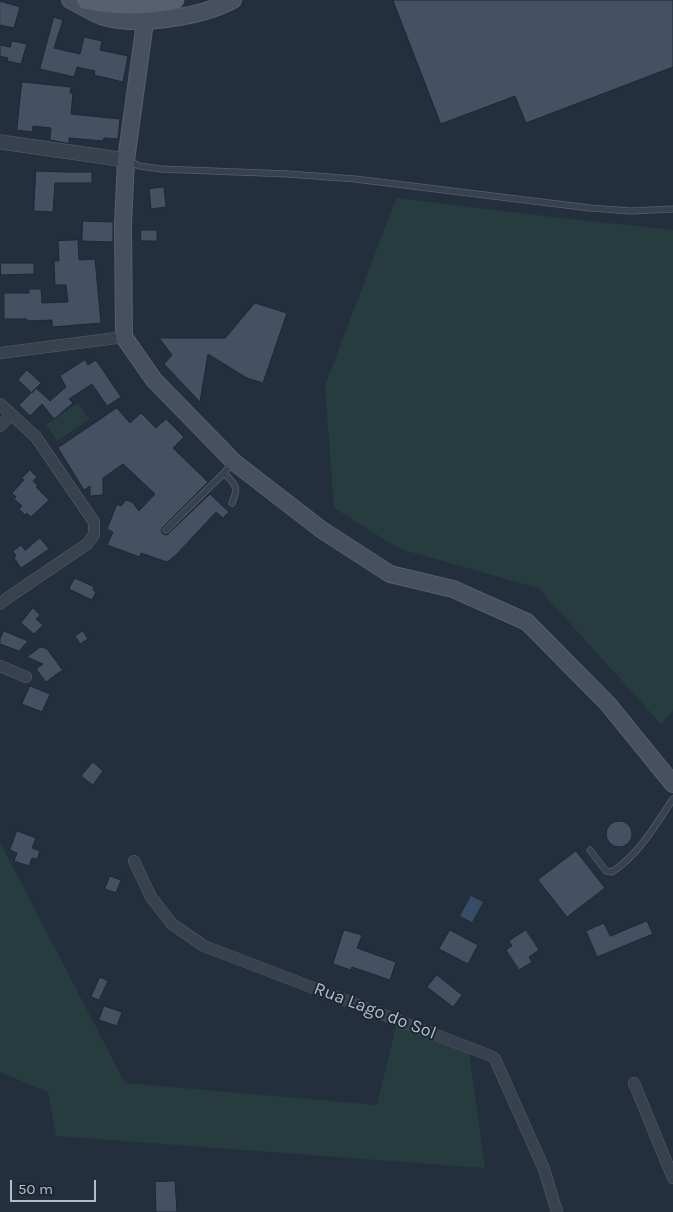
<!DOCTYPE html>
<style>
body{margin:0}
#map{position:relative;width:673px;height:1212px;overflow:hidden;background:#242f3e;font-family:Karla,sans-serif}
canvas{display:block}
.scale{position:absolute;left:10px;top:1180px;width:86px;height:22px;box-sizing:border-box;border:2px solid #b4bcc9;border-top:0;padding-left:6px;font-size:15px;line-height:18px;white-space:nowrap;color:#b4bcc9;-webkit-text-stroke:4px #1d2633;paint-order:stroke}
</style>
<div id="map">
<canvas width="673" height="1212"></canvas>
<div class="scale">50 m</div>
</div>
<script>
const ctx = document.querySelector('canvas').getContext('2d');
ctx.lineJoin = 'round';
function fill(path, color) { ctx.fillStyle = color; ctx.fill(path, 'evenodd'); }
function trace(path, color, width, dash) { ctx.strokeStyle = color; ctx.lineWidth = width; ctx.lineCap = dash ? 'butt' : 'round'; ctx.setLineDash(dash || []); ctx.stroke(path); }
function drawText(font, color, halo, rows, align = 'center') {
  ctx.font = font + ' Karla,sans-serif'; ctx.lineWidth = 4; ctx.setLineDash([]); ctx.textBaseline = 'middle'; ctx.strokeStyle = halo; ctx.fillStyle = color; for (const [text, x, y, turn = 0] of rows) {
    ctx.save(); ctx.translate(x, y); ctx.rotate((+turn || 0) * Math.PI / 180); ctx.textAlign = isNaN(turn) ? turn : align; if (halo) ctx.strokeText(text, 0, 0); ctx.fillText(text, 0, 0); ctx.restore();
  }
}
fill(new Path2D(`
 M396 198 561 218 673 230V711L661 724 538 588 400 549 334 508 325 386Z
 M78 403 89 419 57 441 46 425Z
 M0 845 2 846 125 1083 377 1105 397 1022 469 1052 485 1168 56 1136 48 1092 0 1072Z`), '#263c3f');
fill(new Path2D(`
 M471 896 483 902 472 922 460 916Z`), '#394c67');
const building = new Path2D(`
 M393 0H673V67L526 123 515 96 441 124Z
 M0 1 20 7 14 28 0 25Z
 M54 17 63 20 54 48 80 54 84 37 102 41 100 50 128 56 123 82 94 75 95 71 77 67 74 77 40 69Z
 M12 41 27 44 21 64 7 61 8 58 0 56V45L10 47Z
 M22 82 71 87 70 93H73L71 114 120 119 118 139 104 138 103 141 69 138V143H66L50 140 51 128 33 126 32 132 17 130Z
 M36 171 64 172H92V183H55L53 212 34 211Z
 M164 187 166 207 151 209 149 189Z
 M83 221 113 222V242L82 241Z
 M141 230H157V241H141Z
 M78 240 79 260 95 259 101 323 52 327V320L27 321V319H4V293H29V289H41L42 303 68 302 66 285H55L54 261H59L58 241Z
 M1 263H34V274L1 275Z
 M255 303 287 313 263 383 247 378 208 354 200 402 164 364 172 355 159 338H225Z
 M85 360 88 365 96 360 121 397 107 406 92 384 69 399 73 403 54 419 42 404 30 416 19 405 36 388 50 401 66 387 60 376Z
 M27 370 41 383 32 393 18 380Z
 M117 408 130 423 141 413 156 428 166 419 184 437 173 448 208 482 163 527 161 531 163 534 167 535 169 533 210 494 229 512 223 518 216 512 176 555 167 562 141 553 140 557 107 545 113 532 107 529 117 504 121 506 126 500 132 502 139 511 155 494 123 464 103 478V495L90 496V486L84 490 58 448Z
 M30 470 37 477 33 481 38 486 36 487 49 500 31 517 27 513 25 515 19 509 22 506 14 499 16 497 12 493 24 480 22 478Z
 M40 538 49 549 21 568 14 558 16 556 13 551 21 545 25 550Z
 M75 578 94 587 93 590 96 592 92 600 69 589Z
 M33 608 40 615 36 619 43 625 34 634 21 623Z
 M4 631 28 641 19 651 0 644V639Z
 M83 631 88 639 80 644 75 636Z
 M41 647 47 649 64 672 61 671 46 682 36 669 43 664 27 657Z
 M30 686 50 694 42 712 22 704Z
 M93 762 103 771 93 785 82 777V775Z
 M606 834a13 13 0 1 1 26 0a13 13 0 1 1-26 0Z
 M17 831 36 838 32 848 40 851 37 859 32 858 29 866 14 861 17 853 10 850Z
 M576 851 605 888 567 917 538 880Z
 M110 876 121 880 116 893 105 889Z
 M647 921 653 934 597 957 586 931 604 923 610 936Z
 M344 930 362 935 357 948 396 962 390 980 352 967 351 970 333 964Z
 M450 930 478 945 468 964 439 949Z
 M526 930 539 950 529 957 532 962 519 970 506 950 512 946 509 941Z
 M437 975 462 995 453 1007 427 987Z
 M100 977 108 981 99 1000 91 997Z
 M104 1006 122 1012 117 1026 99 1020Z
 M175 1181 177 1212H156L155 1182Z`);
fill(building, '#455162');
trace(building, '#1f2835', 1);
const service = new Path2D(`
 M129 161 139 166 161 169 288 174 355 179 590 208 631 211 673 209
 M224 473C236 485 239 487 232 503
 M166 530 224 473 232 463
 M590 850 606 871 612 872C640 853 654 827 673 799`);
const minor = new Path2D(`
 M0 353 124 337
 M0 404 36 437 94 522V535L87 544 6 599 0 604
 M0 426 11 415
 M0 666 26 677
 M134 861 151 897 172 924 204 946 491 1056 495 1059 544 1169 557 1212
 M634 1083 673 1178`);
const tertiary = new Path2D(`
 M0 142 126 160`);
const secondary = new Path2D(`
 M70 0C80 5 91 12 101 16 135 28 201 17 233 0
 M145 22 126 160 123 224 124 337 154 380 234 462 322 530 390 574 453 589 527 622 608 704 673 784`);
const primary = new Path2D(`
 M86 0C115 6 146 6 175 0`);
trace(service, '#565f6c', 7);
trace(minor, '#565f6c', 12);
trace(tertiary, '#565f6c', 15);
trace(secondary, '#565f6c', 18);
trace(primary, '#414a57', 19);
trace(service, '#38414e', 5.5);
trace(minor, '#38414e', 11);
trace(tertiary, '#38414e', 14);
trace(secondary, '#465061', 16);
trace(primary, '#56606e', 18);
drawText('18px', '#b4bcc9', '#1d2633', [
 ["Rua Lago do Sol",375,1011,21]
]);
</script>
